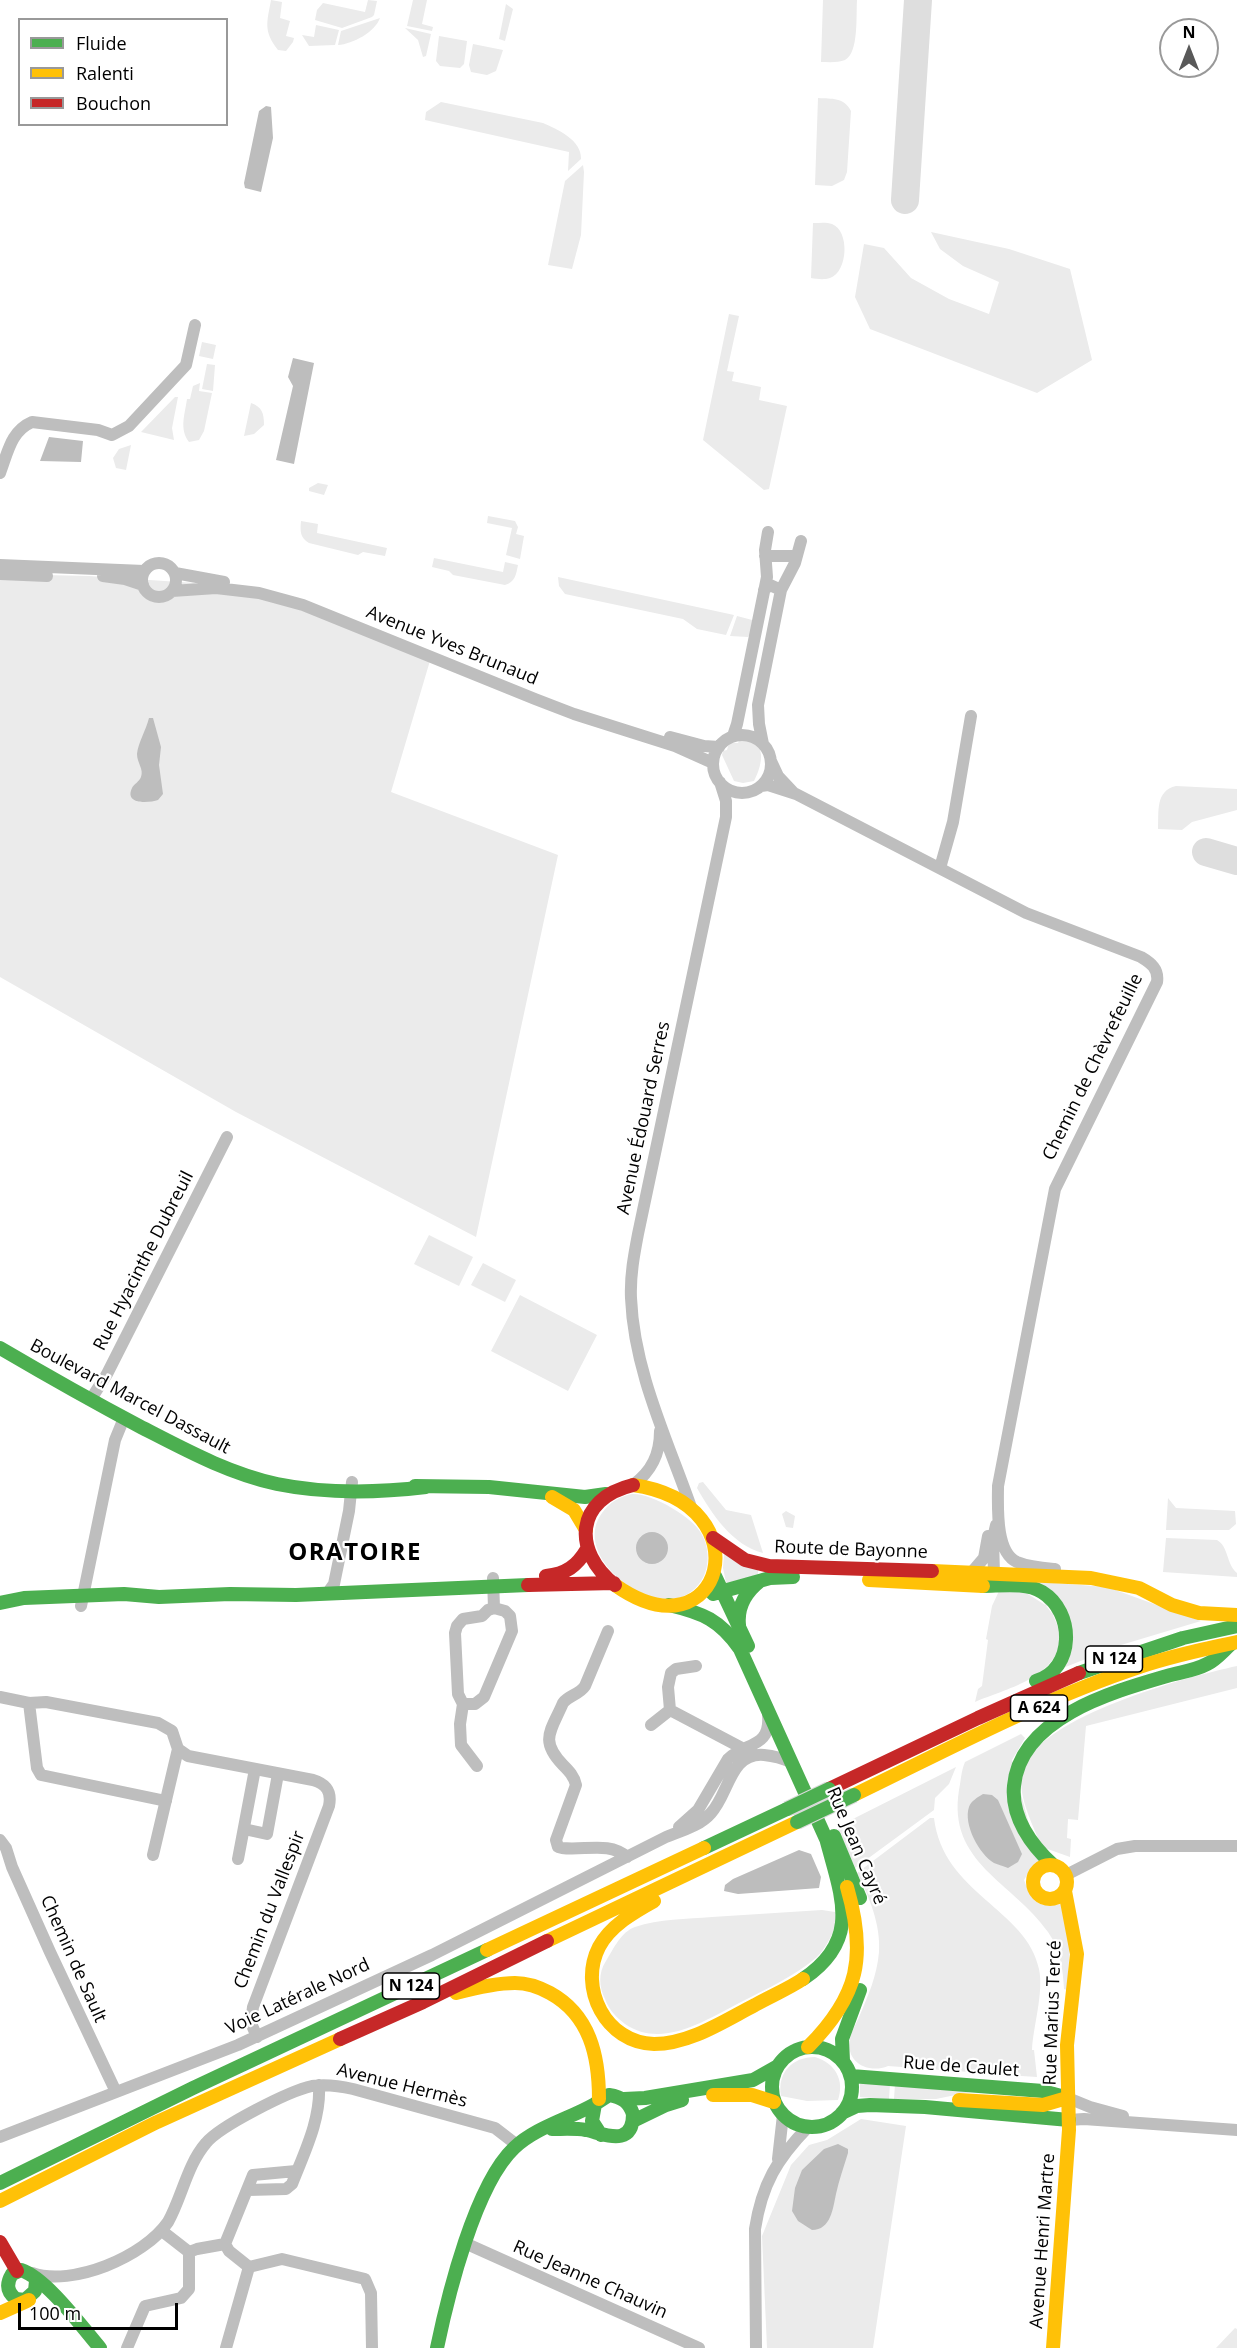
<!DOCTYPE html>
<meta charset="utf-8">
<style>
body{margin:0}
#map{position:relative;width:1237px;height:2348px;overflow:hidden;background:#fff;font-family:"Open Sans",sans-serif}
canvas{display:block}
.legend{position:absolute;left:18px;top:18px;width:210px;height:108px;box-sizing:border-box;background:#fff;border:2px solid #999;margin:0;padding:8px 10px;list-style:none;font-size:18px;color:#000}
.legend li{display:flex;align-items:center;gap:12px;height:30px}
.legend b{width:30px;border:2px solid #999}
.north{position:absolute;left:1159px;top:18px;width:60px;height:60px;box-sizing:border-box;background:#fff;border:2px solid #999;border-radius:50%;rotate:0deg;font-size:16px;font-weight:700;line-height:24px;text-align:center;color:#000}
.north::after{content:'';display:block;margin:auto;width:21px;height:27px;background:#595959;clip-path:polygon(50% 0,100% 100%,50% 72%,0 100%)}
.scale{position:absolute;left:18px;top:2303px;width:160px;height:27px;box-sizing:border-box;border:3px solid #000;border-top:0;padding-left:8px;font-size:18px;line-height:21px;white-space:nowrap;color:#000;-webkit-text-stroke:4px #fff;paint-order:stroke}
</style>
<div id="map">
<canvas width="1237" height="2348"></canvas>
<ul class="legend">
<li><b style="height:8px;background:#4caf50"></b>Fluide</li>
<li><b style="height:8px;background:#ffc107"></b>Ralenti</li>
<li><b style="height:8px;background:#c62828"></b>Bouchon</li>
</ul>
<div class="north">N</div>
<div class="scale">100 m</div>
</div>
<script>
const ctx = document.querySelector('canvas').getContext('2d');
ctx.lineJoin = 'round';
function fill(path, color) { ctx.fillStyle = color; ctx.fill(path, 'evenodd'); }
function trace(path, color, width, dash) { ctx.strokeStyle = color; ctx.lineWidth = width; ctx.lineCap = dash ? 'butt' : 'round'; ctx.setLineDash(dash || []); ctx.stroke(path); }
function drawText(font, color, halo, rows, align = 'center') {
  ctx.font = font + ' "Open Sans",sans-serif'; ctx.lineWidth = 4.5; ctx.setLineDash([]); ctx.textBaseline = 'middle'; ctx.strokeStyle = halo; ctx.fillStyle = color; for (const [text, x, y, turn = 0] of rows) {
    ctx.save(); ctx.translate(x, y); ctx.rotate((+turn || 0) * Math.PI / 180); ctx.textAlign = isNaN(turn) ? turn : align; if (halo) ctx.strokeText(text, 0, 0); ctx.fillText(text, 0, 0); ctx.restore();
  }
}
fill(new Path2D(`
 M271 0 282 2 280 18 290 21 286 36 294 38 293 42 286 51 278 50C263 31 267 22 271 0Z
 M368 0 377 1 374 15 372 17 342 28 315 20 317 10 323 3 365 12Z
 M413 0H427L422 24 433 27 432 31 407 26Z
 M823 0H857C856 15 859 53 845 60 838 63 828 62 821 62Z
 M506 4 513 9 505 41 499 39Z
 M380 18C375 32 353 44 338 45L341 31Z
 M316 25 339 30 335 45 309 46 302 35 314 37Z
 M405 28 431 34 426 56 423 57 418 40Z
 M439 36 467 41 464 64 460 68 440 66 436 61Z
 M473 44 503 50 496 71 487 75 471 72 469 65Z
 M818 98C832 99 844 97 851 111L847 172 844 180 832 186 815 185Z
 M441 102 543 123C557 129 582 140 581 159L568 171 569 152 425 120 426 112Z
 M583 165 584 172 581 235 572 269 548 265 565 181Z
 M813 223C819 223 827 222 832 224 850 231 848 272 830 278 824 280 817 279 811 278Z
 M931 232 1009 249 1070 269 1092 360 1037 393 870 329 855 297 864 244 884 248 911 278 949 299 989 314 999 282 963 266 940 249Z
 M729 314 739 316 727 371 734 372 732 381 761 387 759 400 787 406 769 489 764 490 703 440Z
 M202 342 216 345 213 359 199 356Z
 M207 364 215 365 213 391 202 389Z
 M200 383 199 391 212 393 204 431 199 440 189 442C179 429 185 414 187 399H190L193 386Z
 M175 397H178L172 428 174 440 141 432Z
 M251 403C262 407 264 413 264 425L254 434 244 436Z
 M131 445 126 470 116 468 113 458 119 449Z
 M318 483 328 485 324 495 309 491V488Z
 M488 516 515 521 518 527 516 534 524 536 520 559 506 555 512 528 487 523Z
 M301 521 318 524 317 533 387 548 385 556 363 552 358 555 309 543C300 538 300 531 301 521Z
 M434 558 503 572 505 562 518 565C516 575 515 582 505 585L453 575 449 571 432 567Z
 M0 574 89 576 225 585 432 654 391 792 558 855 476 1237 236 1112 0 977Z
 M558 577 734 615 726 635 697 629 683 619 565 594 559 586Z
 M737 616 756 621 753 631 748 637 730 636Z
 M740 739C768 738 763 764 754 781L743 783 734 781 722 755 723 751 727 750 729 743H738Z
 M1176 786 1237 789V810L1192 822 1182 830 1158 829C1159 812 1155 791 1176 786Z
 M429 1235 473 1257 459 1286 414 1264Z
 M483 1263 516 1280 505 1302 471 1285Z
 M520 1295 597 1335 568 1391 491 1351Z
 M703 1482 726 1510 751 1515 763 1553C732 1545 712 1514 697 1488L699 1483Z
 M632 1494C652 1493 692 1517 701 1533 714 1555 708 1585 684 1596 646 1614 571 1555 602 1513 609 1503 620 1496 632 1494ZM641 1536 666 1553 660 1561 637 1542Z
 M1168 1498 1176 1508 1235 1511 1236 1524 1229 1530H1166Z
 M786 1511 795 1516 793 1528 786 1527 782 1514Z
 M1166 1538 1217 1540C1229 1547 1226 1564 1237 1573V1577L1163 1572Z
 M724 1554 758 1570V1574L727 1587 723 1568Z
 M1027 1581 1107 1587 1201 1621 1121 1645 1063 1668 1071 1638Z
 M999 1591H1023L1050 1608C1053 1616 1061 1630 1060 1639 1057 1678 1005 1689 975 1702L978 1689 982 1686 988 1640 986 1639 992 1606Z
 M1237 1666V1688L1086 1726 1078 1820 1068 1819 1067 1838 1071 1839 1070 1857 1042 1847C1033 1826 1015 1791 1023 1768 1042 1716 1186 1677 1237 1666Z
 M1021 1734 1025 1738 1012 1760 1039 1862 1032 1867 1024 1880C1032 1901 1037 1909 1061 1904L1070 1945 1067 1990 1064 1989C1063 1969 1060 1949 1048 1932 1013 1882 947 1863 959 1790 961 1781 961 1771 965 1762Z
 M956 1767 949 1784 935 1798 934 1810 855 1868 837 1827Z
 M930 1818H934C943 1894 1027 1909 1039 1969 1044 1993 1033 2027 1032 2050H1034L1037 2077 991 2074V2069L984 2068 983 2073 888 2066C869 2074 845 2063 850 2039 851 2032 856 2024 859 2017 868 1996 877 1976 879 1952 881 1925 869 1896 857 1873Z
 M822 1910 835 1912 840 1917C833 1931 828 1946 817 1957 795 1976 768 1988 743 2001 707 2019 663 2050 625 2024 616 2017 609 2010 605 1999 599 1987 598 1973 606 1961 614 1948 621 1932 635 1927 659 1919 687 1919 712 1917 749 1915 785 1912 822 1910Z
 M815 2057C835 2063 845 2080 838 2100L807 2101 781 2096C777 2073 792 2057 815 2057Z
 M860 2082 890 2084 889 2099 860 2097Z
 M895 2084 975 2091 936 2099H894Z
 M861 2119 906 2126 873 2348H767L762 2236 791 2165 809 2145 827 2140Z
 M1235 2328 1237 2329V2348H1216Z`), '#ebebeb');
fill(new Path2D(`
 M266 106 271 107 273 138 261 192 245 188 244 183 259 111Z
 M293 358 314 363 294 464 276 460 293 386 288 377Z
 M49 437 83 441 81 462 40 461Z
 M149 718H153L161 747 159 765 163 794 158 800C149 803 124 805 132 788 134 784 139 782 141 777 144 769 137 763 137 754 138 743 146 730 149 718Z
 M636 1548a16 16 0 1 1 32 0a16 16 0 1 1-32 0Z
 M983 1794 992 1795 998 1800 1022 1854 1018 1862 1008 1868C1004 1866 998 1865 994 1863 979 1854 963 1824 969 1807 971 1801 978 1797 983 1794Z
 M799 1850 811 1854 821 1877 819 1888 738 1894 724 1891 725 1885 733 1879Z
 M838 2144 848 2149V2153C844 2166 839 2180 836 2194 833 2208 831 2230 812 2230L798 2221 792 2211 795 2188 802 2170 824 2149Z`), '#bdbdbd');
trace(new Path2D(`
 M905 200 918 0
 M1206 852 1237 861`), '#dedede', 28);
trace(new Path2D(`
 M0 473C8 452 11 431 32 422L98 430 112 435 129 426 186 365 195 325
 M765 556H797
 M142 580a17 17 0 1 1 34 0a17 17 0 1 1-34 0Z
 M0 565 144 571
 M175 573 224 582
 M0 574 47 576
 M103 576 125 579 143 585
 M781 590 795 563 801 541
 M172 591 216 588 259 593 303 605 535 699 574 714 675 746 713 763
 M713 764a29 29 0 1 1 58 0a29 29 0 1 1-58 0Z
 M733 736 737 724 767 577 765 550 768 532
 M670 737 704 746 719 747
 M763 744 759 724 758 705 781 590 770 585 764 590
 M771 761 778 776 793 792
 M761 786 768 785 796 794 1026 913 1141 957C1151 963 1159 969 1157 982L1055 1189 998 1486C998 1506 995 1552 1017 1562 1029 1567 1043 1568 1055 1569
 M940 868 953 822 971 716
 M91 1399 107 1374 227 1137
 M633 1485C652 1471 660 1454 660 1431
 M692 1510C668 1441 634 1372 631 1298 630 1276 634 1255 638 1234L726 817V801L720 782
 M972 1572 984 1558 988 1536
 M989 1576 994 1574 993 1538 996 1525
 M327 1594 334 1584 349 1511 352 1482
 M81 1606 115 1440 124 1418
 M608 1631 585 1686C579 1695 569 1695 563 1703 551 1731 539 1740 563 1765 569 1771 574 1776 576 1785L556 1840 558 1847 562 1848C584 1851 609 1841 627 1857
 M696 1666 676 1669 671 1673 668 1687 670 1710 742 1748 746 1754
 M0 1697 29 1703 37 1768 41 1775 166 1801
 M29 1703 46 1702 158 1723 172 1731 178 1749 188 1756 313 1780C326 1784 332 1791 329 1806L253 2007 251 2023 257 2037
 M463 1704H475L484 1697 512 1631 510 1616 505 1611 494 1608
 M651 1725 670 1710
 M477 1766 461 1745 460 1724 463 1704 458 1694 455 1633 457 1626 463 1619 482 1616 488 1610 494 1608 493 1578
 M679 1827 698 1810 728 1759C746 1742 771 1748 768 1715
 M244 1829 267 1834 278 1774
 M0 1840 6 1848 12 1867 50 1952 116 2092
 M153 1855 178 1749
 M238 1859 255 1769
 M1066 1875 1117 1849 1135 1846H1237
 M1068 2098 1090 2107 1123 2116
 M1069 2120 1084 2119 1237 2130
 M0 2137 238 2045 432 1955 666 1837C681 1831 700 1826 711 1813 729 1794 730 1752 764 1755 774 1756 782 1758 791 1762
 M778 2159 783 2115
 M248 2190 286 2189 292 2184C304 2153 321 2120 319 2085
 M225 2244 229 2251 249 2267 226 2348
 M467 2244 699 2348
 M189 2252 197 2249 225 2244 253 2175 296 2171
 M249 2267 282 2259 365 2279 371 2293 372 2348
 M32 2273C72 2287 144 2257 168 2222 182 2197 187 2165 206 2143 220 2126 289 2091 312 2086 326 2084 340 2086 353 2089L495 2128 517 2145
 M127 2348 145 2306 181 2298 189 2289V2252L162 2231
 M756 2348 755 2229C762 2184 777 2159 808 2127`), '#bebebe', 12);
trace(new Path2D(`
 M0 1348C46 1375 92 1401 139 1426 184 1449 227 1473 277 1484 326 1494 376 1493 426 1487
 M415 1486 489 1487 585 1497 606 1494
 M715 1576 748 1646
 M983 1586C1001 1586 1026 1582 1042 1592 1075 1612 1075 1669 1036 1681
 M713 1594 770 1578 793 1577
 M0 1603 24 1598 124 1594 159 1597 230 1594 296 1595 528 1585
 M669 1605C703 1613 720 1620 740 1649L832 1852
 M739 1625C737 1606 746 1592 760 1581
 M1079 1673 1183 1638 1237 1626
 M834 1836 860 1898
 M704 1848 787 1809
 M1053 1865C1031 1845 1011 1817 1014 1786 1020 1718 1112 1692 1167 1676 1180 1672 1194 1671 1207 1664 1216 1660 1223 1651 1231 1644
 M803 1979C861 1940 842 1898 827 1842
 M772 2087a40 40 0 1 1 80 0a40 40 0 1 1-80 0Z
 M843 2061 842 2039 860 1990
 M851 2076 1043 2091 1068 2098
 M624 2099 645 2098 753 2080 776 2067
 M842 2113 857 2106 870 2105 925 2107 1069 2120
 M633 2121 666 2105 682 2100
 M552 2129C563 2129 575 2128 586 2130 605 2134 633 2148 633 2114 629 2102 622 2097 609 2095L595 2104 592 2121 601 2135
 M0 2183 193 2088 487 1950
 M36 2281 35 2291 25 2300 16 2299C7 2292 6 2284 12 2274L21 2270C46 2278 82 2327 100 2348
 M437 2348C448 2295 475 2185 514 2148 536 2127 569 2119 595 2104`), '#4caf50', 14);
trace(new Path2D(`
 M552 1497 574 1510 586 1530
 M932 1571 1091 1578
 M1091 1578 1139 1588 1172 1605 1199 1613 1237 1615
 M869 1580 983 1586
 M615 1585C722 1661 766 1504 633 1485
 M854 1795C947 1750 1040 1700 1139 1667 1171 1656 1204 1649 1237 1642
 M1033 1882a17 17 0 1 1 34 0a17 17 0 1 1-34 0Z
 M654 1901C634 1912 610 1926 599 1947 578 1988 606 2043 654 2044 690 2044 724 2021 755 2005 771 1996 788 1989 803 1979
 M547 1941 797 1822
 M487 1950 704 1848
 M456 1993C475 1988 495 1983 515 1983 527 1983 539 1987 550 1993 590 2015 599 2056 599 2099
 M808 2047C859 1996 867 1956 847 1887
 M713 2095H752L774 2102
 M959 2100 1043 2105 1067 2098
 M0 2201 157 2122 340 2039
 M0 2313 29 2300
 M1053 2348 1069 2130 1067 2045 1077 1954 1065 1891`), '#ffc107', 14);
trace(new Path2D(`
 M713 1538 745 1560 769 1566 932 1571
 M546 1576C566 1574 577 1566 587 1549
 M528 1585 614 1583
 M615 1585C572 1551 575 1499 633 1485
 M829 1789 978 1718 1079 1673
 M340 2039 423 2002 547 1941
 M0 2242 17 2271`), '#c62828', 14);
const fastBridge = new Path2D(`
 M787 1809 829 1789
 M797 1822 854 1795`);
trace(fastBridge, '#dbdbdb', 16, []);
trace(fastBridge, '#4caf50', 14);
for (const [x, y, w] of [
 [1114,1659,57],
 [1039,1708,57],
 [411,1986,57]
]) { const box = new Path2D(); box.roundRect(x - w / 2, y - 13, w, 26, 4.5); ctx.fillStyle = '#fff'; ctx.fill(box); trace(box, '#000', 1.5); }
drawText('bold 16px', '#000', null, [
 ["N 124",1114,1659],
 ["A 624",1039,1708],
 ["N 124",411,1986]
]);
drawText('18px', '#000', '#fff', [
 ["Avenue Yves Brunaud",452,646,22],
 ["Chemin de Chèvrefeuille",1093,1067,-64],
 ["Avenue Édouard Serres",644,1118,-78],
 ["Rue Hyacinthe Dubreuil",144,1261,-63],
 ["Boulevard Marcel Dassault",130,1397,28],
 ["Route de Bayonne",851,1550,2],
 ["Rue Jean Cayré",856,1846,67],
 ["Chemin du Vallespir",270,1910,-69],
 ["Chemin de Sault",73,1959,66],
 ["Voie Latérale Nord",298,1997,-25],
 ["Rue Marius Tercé",1053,2013,-88],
 ["Rue de Caulet",961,2067,4],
 ["Avenue Hermès",402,2086,14],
 ["Avenue Henri Martre",1043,2241,-86],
 ["Rue Jeanne Chauvin",590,2280,24]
]);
ctx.letterSpacing = '1.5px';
drawText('bold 24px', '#000', '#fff', [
 ["ORATOIRE",355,1553]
]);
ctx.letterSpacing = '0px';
</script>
